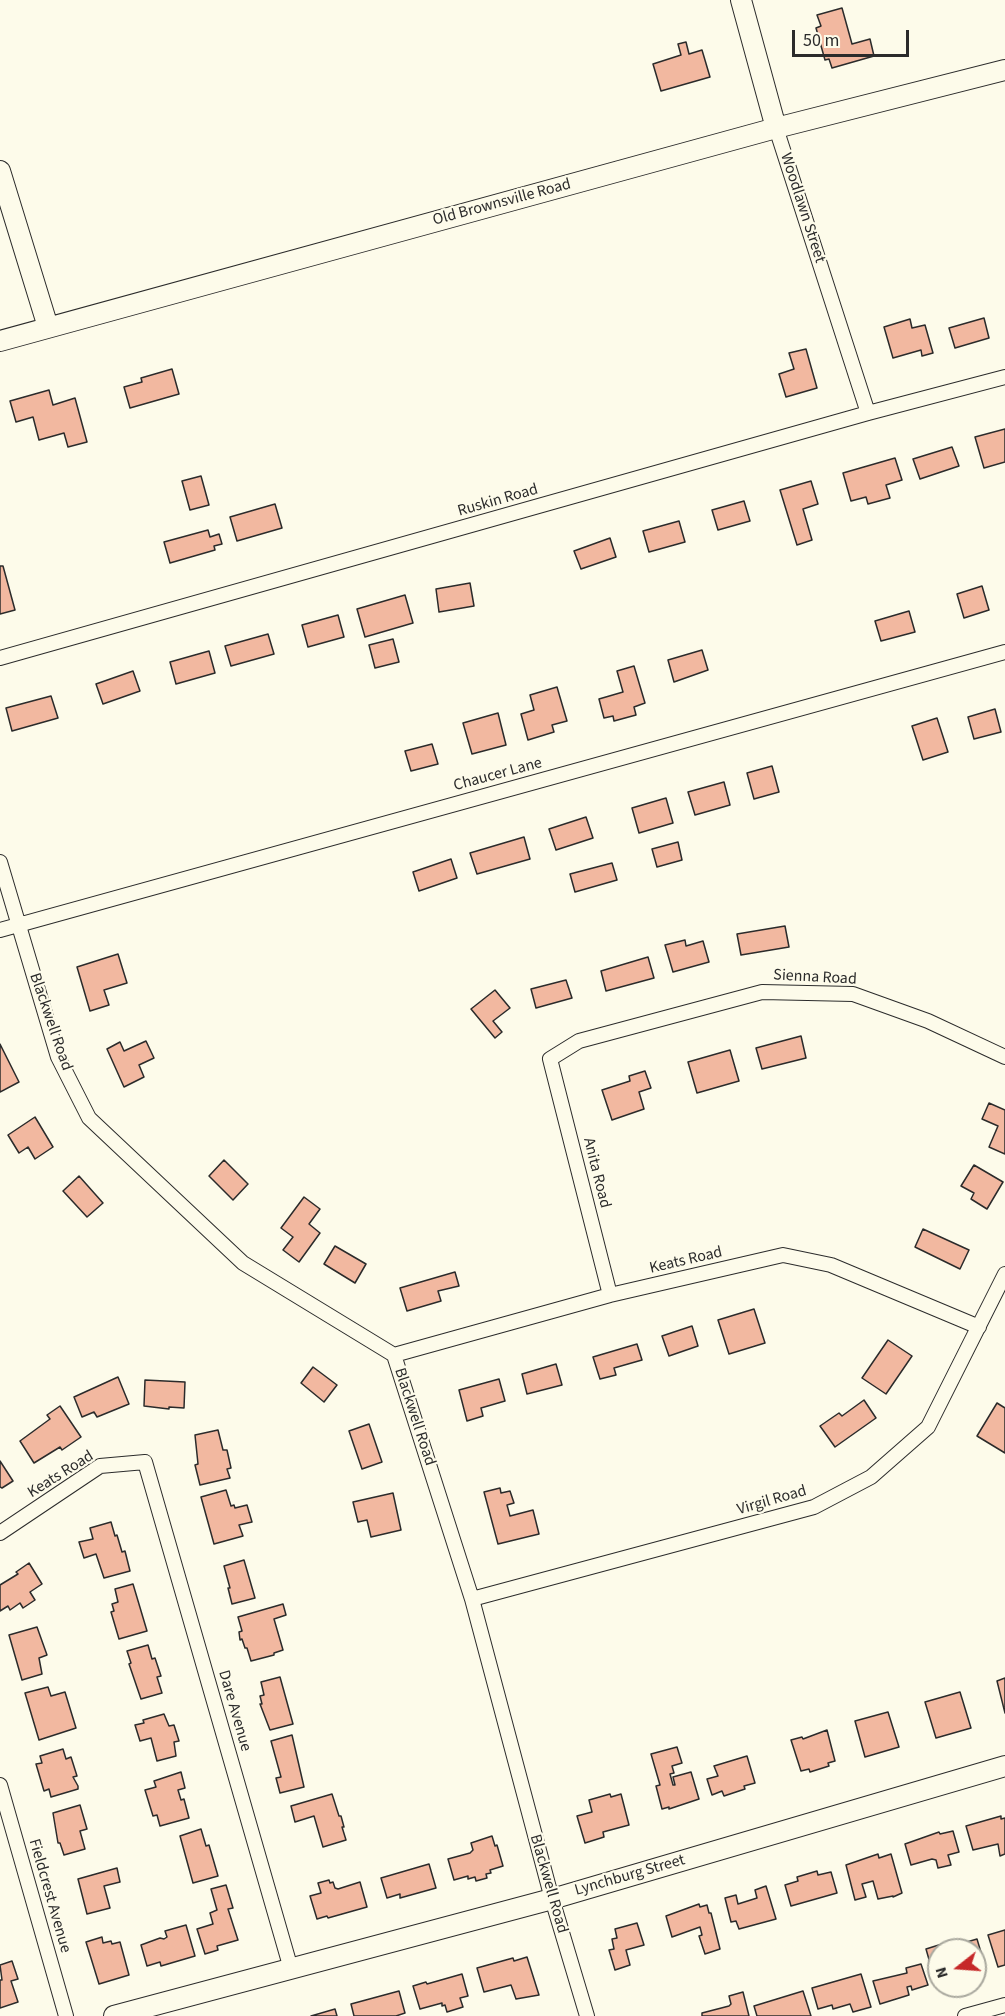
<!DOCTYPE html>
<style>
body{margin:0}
#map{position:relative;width:1005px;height:2016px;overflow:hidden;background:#fdfbea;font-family:"Source Sans 3",sans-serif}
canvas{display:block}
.north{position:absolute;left:927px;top:1938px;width:60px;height:60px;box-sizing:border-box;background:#fdfbea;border:2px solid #a9a89e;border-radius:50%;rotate:253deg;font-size:16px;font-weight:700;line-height:24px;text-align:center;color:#2b2b2b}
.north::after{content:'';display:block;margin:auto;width:21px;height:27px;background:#c62828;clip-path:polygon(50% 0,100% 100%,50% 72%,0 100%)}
.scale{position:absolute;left:792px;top:30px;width:117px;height:27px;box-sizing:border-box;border:3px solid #2b2b2b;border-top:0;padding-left:8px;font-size:18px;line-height:21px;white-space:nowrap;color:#2b2b2b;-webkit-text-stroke:4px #fdfbea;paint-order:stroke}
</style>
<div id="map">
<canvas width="1005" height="2016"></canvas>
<div class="north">N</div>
<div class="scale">50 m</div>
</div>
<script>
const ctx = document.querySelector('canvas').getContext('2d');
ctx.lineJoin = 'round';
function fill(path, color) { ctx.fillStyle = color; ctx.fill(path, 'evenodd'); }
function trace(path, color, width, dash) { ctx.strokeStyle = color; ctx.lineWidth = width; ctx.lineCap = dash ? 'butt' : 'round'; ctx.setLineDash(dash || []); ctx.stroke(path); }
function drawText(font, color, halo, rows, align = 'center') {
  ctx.font = font + ' "Source Sans 3",sans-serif'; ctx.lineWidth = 4.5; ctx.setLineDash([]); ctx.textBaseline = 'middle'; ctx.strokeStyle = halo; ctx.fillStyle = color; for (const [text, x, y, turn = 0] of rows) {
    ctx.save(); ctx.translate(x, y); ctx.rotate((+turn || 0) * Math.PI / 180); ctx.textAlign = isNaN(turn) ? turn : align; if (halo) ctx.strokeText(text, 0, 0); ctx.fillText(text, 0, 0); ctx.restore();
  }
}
const building = new Path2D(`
 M842 8 852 44 870 39 874 56 832 68 829 59 825 60 816 28 821 26 817 15Z
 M686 42 689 54 702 50 710 77 661 91 653 64 681 55 678 44Z
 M984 318 989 338 955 348 949 328Z
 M910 319 912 328 925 325 933 353 922 356 921 350 893 358 884 327Z
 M806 349 817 388 786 397 779 374 794 369 789 353Z
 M172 369 179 394 130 408 124 387 142 382 141 378Z
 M49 390 53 405 75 398 87 442 68 447 64 433 39 440 33 417 16 422 10 401Z
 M1005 429V462L984 468 975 437Z
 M952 447 959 466 920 479 913 459Z
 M895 458 902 480 886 485 890 498 868 504 866 497 851 501 843 473Z
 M201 476 209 505 190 510 182 481Z
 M811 481 818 504 803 509 812 540 797 545 780 490Z
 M744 501 750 521 718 530 712 510Z
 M275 504 282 528 237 541 230 517Z
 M679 521 685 542 649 552 643 531Z
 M208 530 210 537 219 534 222 544 214 546 215 550 170 563 164 542Z
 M610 538 616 557 581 569 574 551Z
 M0 566H3L15 610 0 614Z
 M470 583 474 606 439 612 436 589Z
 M982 586 989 610 964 618 957 594Z
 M405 595 413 623 365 637 357 609Z
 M909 611 915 632 881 641 875 621Z
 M338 615 344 637 308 647 302 625Z
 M268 634 274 654 231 666 225 646Z
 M393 639 399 662 375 668 369 645Z
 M702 650 708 670 674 682 668 660Z
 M209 651 215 673 176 684 170 662Z
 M634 666 645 703 634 707 636 715 614 721 613 716 604 718 599 699 623 692 617 671Z
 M133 671 140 691 103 704 96 684Z
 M557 687 567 721 552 725 554 732 528 740 521 714 534 710 530 695Z
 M51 696 58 718 12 731 6 708Z
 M995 709 1001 732 974 739 968 717Z
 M498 713 506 745 472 754 463 723Z
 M937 718 948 752 923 760 912 726Z
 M432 744 438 764 411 771 405 751Z
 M772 766 779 792 754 799 747 773Z
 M724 782 730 805 695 815 688 792Z
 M666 798 673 823 639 833 632 808Z
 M586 817 593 838 556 850 549 829Z
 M524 837 530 859 477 874 470 853Z
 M678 842 682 860 657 867 652 849Z
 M451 859 457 878 419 891 413 872Z
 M612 863 617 880 575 892 570 874Z
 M785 926 789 947 741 955 737 934Z
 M685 940 686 946 703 941 709 962 673 972 665 945Z
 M118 954 127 983 104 990 109 1005 90 1011 77 967Z
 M648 957 654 978 606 991 601 971Z
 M566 980 572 998 536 1008 531 989Z
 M495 990 510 1008 493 1021 502 1032 495 1038 471 1009Z
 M801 1036 806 1058 762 1069 756 1048Z
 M146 1041 154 1058 139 1065 144 1077 124 1087 107 1049 120 1042 124 1051Z
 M0 1044 19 1082 0 1092Z
 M730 1050 739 1081 697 1093 688 1062Z
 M645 1071 651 1088 639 1092 644 1109 612 1120 602 1090 630 1081 629 1076Z
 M989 1103 1005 1110V1154L989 1147 998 1126 982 1119Z
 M35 1117 53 1147 35 1159 28 1147 19 1153 8 1135Z
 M224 1160 248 1184 233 1200 209 1176Z
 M974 1165 1003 1182 987 1209 971 1199 974 1193 961 1186Z
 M79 1176 103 1203 87 1217 63 1191Z
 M304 1197 320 1209 309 1224 320 1233 299 1262 283 1250 293 1237 281 1228Z
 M923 1229 969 1250 960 1269 915 1247Z
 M335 1246 366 1264 355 1283 324 1264Z
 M455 1272 459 1286 438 1291 441 1301 407 1311 400 1288Z
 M754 1309 765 1343 729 1354 718 1320Z
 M692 1326 698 1346 669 1356 662 1336Z
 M888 1340 912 1356 886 1394 862 1378Z
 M637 1344 642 1360 614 1368 616 1375 600 1379 593 1357Z
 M556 1364 562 1385 527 1394 522 1374Z
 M313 1367 337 1385 324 1402 301 1383Z
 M118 1377 129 1404 97 1417 94 1412 82 1417 74 1397Z
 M499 1379 505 1401 481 1408 483 1416 467 1421 459 1390Z
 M145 1380 185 1382 184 1408 169 1407V1409L144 1406Z
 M864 1400 876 1418 835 1447 820 1426 839 1413 842 1416Z
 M997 1403 1005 1408V1453L977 1436Z
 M60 1406 81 1437 62 1450 60 1447 34 1463 20 1441 50 1419 47 1415Z
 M369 1424 382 1462 362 1469 349 1431Z
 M218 1430 223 1450H227L231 1468 227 1469 230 1478 200 1485 195 1465 198 1464 195 1435Z
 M0 1461 13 1481 2 1488 0 1487Z
 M500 1488 501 1493 510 1491 514 1503 507 1505 510 1516 533 1510 539 1534 498 1544 484 1492Z
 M226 1490 231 1506 234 1505 235 1508 247 1505 252 1522 239 1525 243 1536 214 1544 201 1497Z
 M393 1493 401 1530 371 1537 367 1520 358 1522 353 1502Z
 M111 1522 115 1536 117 1535 122 1552 125 1551 130 1571 104 1578 96 1554 84 1558 79 1542 93 1539 90 1528Z
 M244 1560 255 1598 232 1604 228 1588H230L224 1566Z
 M29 1563 42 1584 30 1592 35 1600 23 1608 20 1603 10 1610 8 1606 0 1611V1585L18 1574 16 1572Z
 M133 1584 147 1631 119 1639 111 1612 114 1611 112 1604 118 1602 115 1589Z
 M283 1604 286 1615 274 1619 283 1650 274 1653V1655L251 1661 247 1648H245L242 1639 240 1640 239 1632 242 1631 238 1617Z
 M37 1627 47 1655 39 1658 42 1674 22 1680 9 1635Z
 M148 1645 152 1659 155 1658 161 1676 157 1677 162 1693 141 1699 129 1664 131 1663 127 1651Z
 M280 1677 293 1724 270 1730 260 1704H262L260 1696 264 1695 261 1682Z
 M1005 1678V1713L997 1681Z
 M48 1687 51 1696 65 1692 76 1728 39 1740 25 1693Z
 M960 1692 971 1728 936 1738 925 1702Z
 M888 1712 899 1747 865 1757 855 1721Z
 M164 1714 169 1726 174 1725 179 1741 174 1742 176 1756 157 1761 151 1738 140 1741 135 1725 144 1723 143 1720Z
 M827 1730 835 1761 828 1763 829 1766 810 1772 809 1769 801 1771 791 1740 802 1737 803 1739Z
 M292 1735 304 1787 280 1793 276 1778 281 1777 271 1741Z
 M677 1747 682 1763 672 1766 674 1773 670 1774 673 1785H675L673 1777 691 1772 699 1799 669 1809V1807L662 1809 656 1786 660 1785 651 1754Z
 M63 1749 66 1759 71 1757 77 1776 73 1777 78 1786V1789L51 1797 49 1789 44 1791 36 1764 42 1763 40 1756Z
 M747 1756 755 1783 744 1786 745 1789 724 1796 722 1791 712 1795 707 1779 718 1776 714 1766Z
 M181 1772 185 1788 178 1790 181 1800 184 1799 189 1818 160 1826 157 1815 153 1816 145 1790 156 1787 154 1781Z
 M332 1794 339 1816H341L344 1827H342L346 1840 323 1847 314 1816 295 1822 291 1806Z
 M610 1794 611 1797 621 1794 629 1825 603 1832 604 1837 585 1843 577 1816 592 1812 589 1800Z
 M80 1805 87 1829 80 1831 85 1849 64 1855 60 1843H58L53 1813Z
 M1001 1816V1819L1005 1818V1854L1000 1856 998 1844 973 1850 966 1826Z
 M201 1829 206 1846 209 1845 218 1876 193 1883 180 1836Z
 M953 1831 959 1852 948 1855 951 1865 938 1868 936 1860 932 1859 911 1865 905 1844 939 1832 940 1834Z
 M492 1836 495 1846 497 1845 503 1866 490 1870 491 1873 486 1874 487 1878 476 1881 475 1877 468 1879V1876L454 1880 448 1859 470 1853 473 1850 471 1843Z
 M878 1854 879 1858 891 1854 902 1893 893 1897V1896L878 1899 873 1881 862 1884 866 1897 855 1900 846 1865Z
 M429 1864 436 1888 400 1898V1894L387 1898 381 1878Z
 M117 1868 120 1882 104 1886 110 1908 87 1914 78 1879Z
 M817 1871 818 1875 831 1872 837 1893 791 1906 785 1885 798 1881 797 1877Z
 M329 1880 330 1883 333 1882 335 1888 338 1889 360 1882 367 1907 328 1918 327 1916 317 1919 310 1896 321 1893 318 1883Z
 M226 1885 233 1908 228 1909 238 1940 217 1946 218 1950 205 1954 197 1929 213 1924 210 1913 217 1910 211 1889Z
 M766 1886 776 1919 739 1929 736 1921 731 1922 725 1898 736 1895 738 1904 757 1898 755 1890Z
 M699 1904 700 1907 707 1905 709 1913H711L720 1949 705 1954 699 1936 702 1935 700 1927 672 1937 666 1916Z
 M637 1923 644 1945 626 1950 630 1965 615 1970 609 1950 614 1949 612 1939 617 1938 615 1929Z
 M186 1925 195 1956 161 1966 160 1962 147 1966 141 1945 160 1938 164 1939 167 1937 165 1931Z
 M1005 1930V1965L998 1967 988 1935Z
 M102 1937 103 1943 111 1941 112 1944 120 1942 129 1975 99 1984 86 1942Z
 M977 1939 983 1959 975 1962V1950H939V1983L936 1984 926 1949 942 1944 943 1949Z
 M527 1957 539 1995 516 1999 511 1985 484 1992 477 1968 513 1958 514 1961Z
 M12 1961 18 1979 11 1981 18 2002 0 2008V1980H2L0 1965Z
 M921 1964 928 1985 912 1990 911 1986 907 1987 909 1995 880 2004 873 1981 907 1973 906 1968Z
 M462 1974 468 1996 460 1998 463 2007 447 2012 445 2005 442 2006V2003L420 2009 413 1986 426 1982 427 1984Z
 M861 1974 871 2007 853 2012 850 2004 833 2009 832 2005 818 2009 812 1988Z
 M399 1991 405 2013 396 2016H354L351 2004Z
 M803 1991 811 2016H757L754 2006Z
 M743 1992 749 2016H702V2013L729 2006 731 2004 729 1996Z
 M335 2009 337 2016H311Z`);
fill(building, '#f2b8a0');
trace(building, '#2b2b2b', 1.5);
const street = new Path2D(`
 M776 128 868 413
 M0 658 868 413 1005 377
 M0 862 58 1057 89 1118 243 1263 394 1355 472 1599 552 1899 587 2016
 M0 930 1005 652
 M610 1295 550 1059 579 1041 762 992 853 994 928 1021 1005 1057
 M394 1355 610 1295 783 1255 831 1265 979 1327
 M0 1533 100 1466 145 1462 291 1969
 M472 1599 814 1507 871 1477 928 1427 1005 1274
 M0 1785 66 2016
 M965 2016 1005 2005`);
const secondary = new Path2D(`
 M741 0 776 128
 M0 171 48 327
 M0 341 776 128 1005 70
 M114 2016 552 1899 1005 1766`);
trace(street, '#2b2b2b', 16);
trace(secondary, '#2b2b2b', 22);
trace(street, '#fdfbea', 14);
trace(secondary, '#fdfbea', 20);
drawText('16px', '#2b2b2b', '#fdfbea', [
 ["Old Brownsville Road",502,203,-15],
 ["Woodlawn Street",802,208,72],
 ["Ruskin Road",498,501,-16],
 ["Chaucer Lane",498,775,-15],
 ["Sienna Road",815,978,3],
 ["Blackwell Road",50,1022,71],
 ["Anita Road",596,1173,76],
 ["Keats Road",686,1261,-13],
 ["Blackwell Road",414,1417,72],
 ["Keats Road",61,1475,-32],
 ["Virgil Road",772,1501,-16],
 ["Dare Avenue",234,1711,74],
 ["Lynchburg Street",630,1876,-16],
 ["Blackwell Road",548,1884,74],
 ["Fieldcrest Avenue",49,1896,74]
]);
</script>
